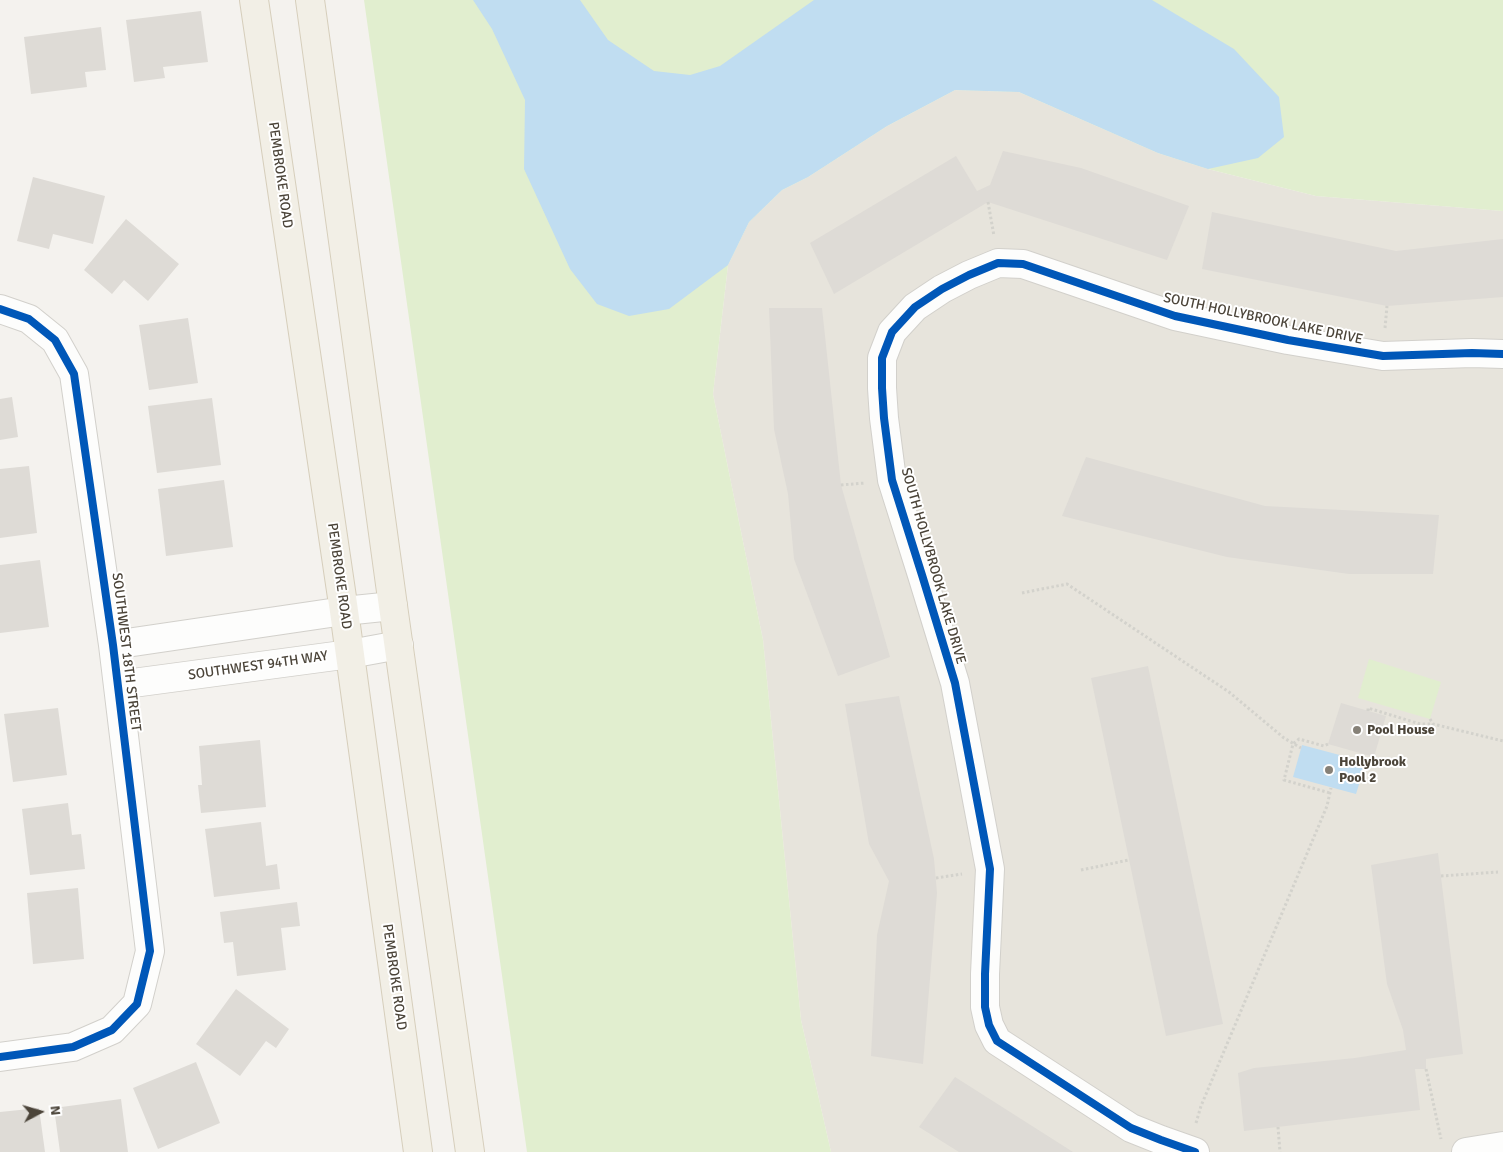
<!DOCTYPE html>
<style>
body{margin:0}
#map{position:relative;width:1503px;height:1152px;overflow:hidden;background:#f4f2ee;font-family:Signika,sans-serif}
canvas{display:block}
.north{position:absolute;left:15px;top:1087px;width:50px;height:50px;-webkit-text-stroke:4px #fff;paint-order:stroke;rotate:84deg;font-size:14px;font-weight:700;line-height:20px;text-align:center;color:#4b4439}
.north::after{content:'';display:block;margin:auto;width:18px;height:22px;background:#4b4439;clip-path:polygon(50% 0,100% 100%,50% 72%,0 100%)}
</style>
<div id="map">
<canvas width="1503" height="1152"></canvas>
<div class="north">N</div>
</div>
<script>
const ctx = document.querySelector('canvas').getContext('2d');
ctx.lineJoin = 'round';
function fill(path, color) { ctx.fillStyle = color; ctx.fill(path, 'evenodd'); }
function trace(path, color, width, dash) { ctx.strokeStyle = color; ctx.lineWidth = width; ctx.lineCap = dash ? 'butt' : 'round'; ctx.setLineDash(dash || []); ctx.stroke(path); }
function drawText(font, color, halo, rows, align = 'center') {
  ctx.font = font + ' Signika,sans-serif'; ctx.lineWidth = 4; ctx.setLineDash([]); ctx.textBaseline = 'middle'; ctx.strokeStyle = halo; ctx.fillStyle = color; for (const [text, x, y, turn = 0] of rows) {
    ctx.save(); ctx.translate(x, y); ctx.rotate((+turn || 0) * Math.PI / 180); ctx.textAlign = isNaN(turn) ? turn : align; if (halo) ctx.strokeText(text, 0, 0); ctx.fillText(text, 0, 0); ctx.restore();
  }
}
fill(new Path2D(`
 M955 90 1019 92 1158 153 1208 169 1316 196 1503 211V1152H831L801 1020 763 640 713 394 728 265 749 222 782 190 808 177 887 126Z`), '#e7e4dc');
fill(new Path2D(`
 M364 0H1503V211L1316 196 1208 169 1158 153 1019 92 955 90 887 126 808 177 782 190 749 222 728 265 713 394 763 640 801 1020 831 1152H527Z
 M1369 659 1441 682 1430 719 1358 698Z`), '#e1eecf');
fill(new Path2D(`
 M473 0H580L608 40 654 71 690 75 720 66 814 0H1152L1234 49 1279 97 1284 137 1258 158 1208 169 1158 153 1019 92 955 90 887 126 808 177 782 190 749 222 728 265 669 309 629 316 597 304 570 269 524 169 525 100 492 29Z
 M1302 745 1366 762 1356 794 1293 777Z`), '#c0ddf1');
fill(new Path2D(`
 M201 11 208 62 163 67 165 78 134 82 126 20Z
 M101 27 106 70 85 72 87 87 31 94 24 37Z
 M1003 151 1081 168 1189 206 1167 260 988 202 834 294 810 243 956 156 977 191 990 185Z
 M33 177 105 196 93 244 53 234 49 249 17 241Z
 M1212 212 1396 251 1503 239V297L1387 306 1202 269Z
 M126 219 179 264 148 301 124 280 112 294 84 270Z
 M769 308H822L841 485 890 657 838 676 794 559 788 494 774 429Z
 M188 318 198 383 149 390 139 325Z
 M12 397 18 437 0 440V399Z
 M212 398 221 465 157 473 148 406Z
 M1086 457 1265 506 1439 515 1433 574H1349L1227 557 1062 516Z
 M29 466 37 533 0 538V469Z
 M224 480 233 547 166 556 158 489Z
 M40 560 49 627 0 633V565Z
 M1148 666 1223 1024 1166 1036 1091 678Z
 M899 696 934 859 937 893 923 1064 871 1056 877 935 889 881 869 844 845 704Z
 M1341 703 1386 716 1374 757 1328 744Z
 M58 708 67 775 13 782 4 714Z
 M260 740 266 807 201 813 198 785H202L199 746Z
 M68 803 72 835 81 834 85 869 30 875 22 809Z
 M261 822 266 866 277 864 280 889 214 897 205 829Z
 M1438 853 1463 1054 1426 1059V1069H1415L1420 1110 1244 1131 1238 1073 1254 1068 1355 1058 1406 1050 1403 1030 1387 984 1371 865Z
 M78 888 84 959 33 964 27 893Z
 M297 902 300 926 281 928 286 970 237 976 233 942 224 943 220 912Z
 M236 989 289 1029 276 1048 266 1041 240 1076 196 1044Z
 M196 1062 220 1123 158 1149 133 1088Z
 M955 1077 1073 1152H959L919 1127Z
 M121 1099 128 1152H60L54 1108Z
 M39 1108 45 1152H0V1112Z`), '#dedbd6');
const minor = new Path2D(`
 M0 309 29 319 55 340 74 374 113 645 150 951 137 1004 112 1030 73 1047 0 1057
 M113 645 344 611 393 606
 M118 685 350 654 399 645
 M1195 1152 1161 1140 1131 1128 997 1041 989 1025 985 1007V974L990 869 955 683 922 575 892 480 884 418 882 388V358L892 332 915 307 942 289 969 275 998 263 1023 264 1175 316 1288 340 1383 356 1472 353 1503 354
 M1466 1152 1503 1146`);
const major = new Path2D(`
 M254 0 344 611 418 1152
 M310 0 393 606 470 1152`);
trace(minor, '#d2d0cb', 30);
trace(major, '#d6cebb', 30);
trace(new Path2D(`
 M988 202 994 236
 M1385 328 1387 306
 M841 485 865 483
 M1022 593 1067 584 1229 692 1284 738 1301 748
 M1368 711V708L1420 724H1432
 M1430 719 1433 724 1503 741
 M1328 744 1324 746 1299 739 1293 744 1284 780 1330 793
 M1081 870 1129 860
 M1441 876 1498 872
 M936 878 962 874
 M1426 1069 1441 1139
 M1196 1123 1201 1106 1327 806 1331 788
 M1278 1127 1280 1152`), '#d3d2cc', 3, [2.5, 2.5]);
trace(minor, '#fdfdfc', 28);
trace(major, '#f2efe6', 28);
trace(new Path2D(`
 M0 309 29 319 55 340 74 374 113 645 150 951 137 1004 112 1030 73 1047 0 1057
 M1195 1152 1161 1140 1131 1128 997 1041 989 1025 985 1007V974L990 869 955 683 922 575 892 480 884 418 882 388V358L892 332 915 307 942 289 969 275 998 263 1023 264 1175 316 1288 340 1383 356 1472 353 1503 354`), '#0057b8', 8);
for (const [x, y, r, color] of [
 [1357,730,5,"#868178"],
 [1329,770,5,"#868178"]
]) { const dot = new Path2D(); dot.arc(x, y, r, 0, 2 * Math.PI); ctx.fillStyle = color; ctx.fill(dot); trace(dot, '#fff', 2); }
drawText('14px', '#4b4439', '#fff', [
 ["PEMBROKE ROAD",280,175,82],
 ["SOUTH HOLLYBROOK LAKE DRIVE",1263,319,12],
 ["SOUTH HOLLYBROOK LAKE DRIVE",933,566,74],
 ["PEMBROKE ROAD",339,576,82],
 ["SOUTHWEST 18TH STREET",126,652,83],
 ["SOUTHWEST 94TH WAY",258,666,-8],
 ["PEMBROKE ROAD",394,977,82]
]);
drawText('bold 14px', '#4b4439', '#fff', [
 ["Pool House",1367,730],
 ["Hollybrook",1339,762],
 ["Pool 2",1339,778]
], 'left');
</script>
